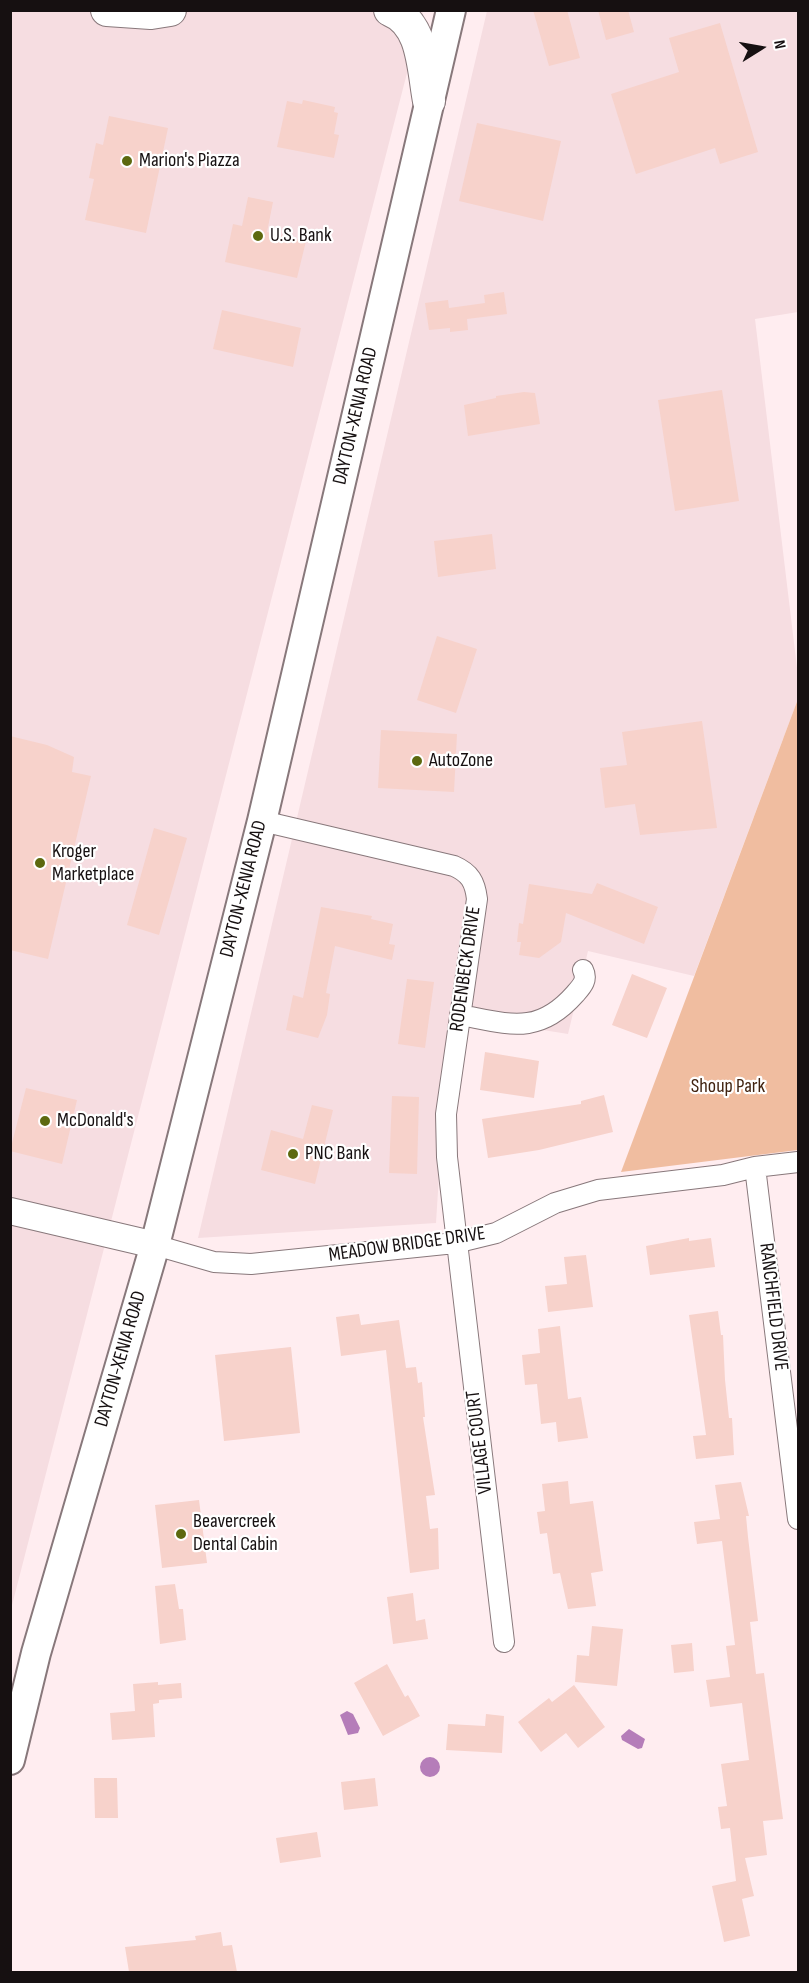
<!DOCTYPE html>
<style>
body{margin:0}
#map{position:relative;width:809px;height:1983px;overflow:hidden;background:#ffedf0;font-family:"Sofia Sans Condensed",sans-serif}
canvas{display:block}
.frame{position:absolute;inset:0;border:12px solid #161011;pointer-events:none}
.north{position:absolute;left:731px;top:18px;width:60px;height:60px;-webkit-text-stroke:4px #fff;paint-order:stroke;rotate:79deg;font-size:16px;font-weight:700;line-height:24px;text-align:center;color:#161011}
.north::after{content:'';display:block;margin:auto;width:21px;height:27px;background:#161011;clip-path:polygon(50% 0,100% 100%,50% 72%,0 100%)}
</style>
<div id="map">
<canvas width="809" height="1983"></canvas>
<div class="frame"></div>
<div class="north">N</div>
</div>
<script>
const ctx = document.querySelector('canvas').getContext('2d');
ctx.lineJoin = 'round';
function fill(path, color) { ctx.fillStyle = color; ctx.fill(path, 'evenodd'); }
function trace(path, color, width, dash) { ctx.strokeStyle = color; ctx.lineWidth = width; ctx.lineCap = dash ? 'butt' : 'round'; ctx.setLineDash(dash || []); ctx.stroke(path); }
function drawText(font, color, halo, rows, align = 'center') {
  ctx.font = font + ' "Sofia Sans Condensed",sans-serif'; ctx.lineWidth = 4.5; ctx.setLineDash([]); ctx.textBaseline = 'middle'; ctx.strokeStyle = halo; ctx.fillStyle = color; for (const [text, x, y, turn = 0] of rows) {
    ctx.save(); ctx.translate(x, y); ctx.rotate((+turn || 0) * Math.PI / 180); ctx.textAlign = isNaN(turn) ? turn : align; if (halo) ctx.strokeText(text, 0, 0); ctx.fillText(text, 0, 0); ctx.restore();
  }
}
fill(new Path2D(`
 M11 11H423L11 1609Z
 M487 11H798V312L755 319 798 676V699L694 976 588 951 568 1034 449 1015 436 1223 198 1238Z`), '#f6dde1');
fill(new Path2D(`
 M798 699V1150L621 1172Z`), '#f0bda0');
fill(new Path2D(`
 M347 1711 353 1714 360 1728 358 1733 348 1735 340 1715Z
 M629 1729 645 1739 642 1748 638 1749 622 1740 621 1736Z
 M420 1767a10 10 0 1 1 20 0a10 10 0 1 1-20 0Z`), '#b57db9');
fill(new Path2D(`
 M533 10H567L580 58 549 66Z
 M598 10H628L634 32 606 40Z
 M720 23 758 152 720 164 715 148 636 174 611 94 679 72 669 38Z
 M303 100 335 107 334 112 338 113 334 134 339 135 334 158 277 147 287 101 302 104Z
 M109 116 168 128 146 233 85 220 94 179 89 178 96 143 103 145Z
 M477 123 561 141 543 221 459 201Z
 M248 197 273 202 267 232 306 241 297 278 225 262 233 224 242 226Z
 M504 292 507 314 467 319 468 330 450 332V328L429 330 425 303 448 300 449 308 485 303 484 295Z
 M222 310 301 328 293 367 213 349Z
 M722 390 739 501 675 511 658 400Z
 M524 392 535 393 540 424 468 436 464 405 496 398V396Z
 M492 534 496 569 438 577 434 541Z
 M437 636 477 649 456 713 417 700Z
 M702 721 717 828 640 835 635 804 605 808 600 768 627 765 622 732Z
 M381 730 457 734 454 792 378 788Z
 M10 736 47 745 74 757 72 772 91 776 48 959 10 950Z
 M154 828 187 838 159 935 127 925Z
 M597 883 658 907 644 944 566 913 561 942 539 958 519 955 521 942H517L519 923 523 924 529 884 592 894Z
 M321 907 372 916 371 919 393 924 389 944 395 945 392 960 335 946 326 993 330 994 327 1015 318 1038 286 1030 293 995 303 998Z
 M632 974 667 988 647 1038 612 1025Z
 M407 979 434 982 425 1048 398 1044Z
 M485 1052 539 1061 534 1098 480 1090Z
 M26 1088 77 1100 62 1164 10 1151Z
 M604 1095 613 1132 539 1150 488 1158 482 1119 581 1104V1101Z
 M392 1096 419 1097 417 1174 389 1173Z
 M312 1105 333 1110 315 1184 261 1170 271 1130 303 1139Z
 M689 1238V1241L711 1238 715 1267 650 1275 646 1246Z
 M586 1255 593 1307 548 1312 545 1286 567 1284 564 1257Z
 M718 1311 721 1335H723L725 1380 729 1418H732L734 1455 696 1459 693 1436 706 1435 689 1315Z
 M359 1314 361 1325 399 1320 406 1368 416 1367 418 1383 422 1382 425 1417H423L435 1495 426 1496 430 1529 438 1528 439 1569 410 1573 386 1350 341 1356 336 1317Z
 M560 1326 568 1399 581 1397 588 1438 558 1442 556 1422 541 1424 537 1384 525 1385 522 1355 540 1353 538 1329Z
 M291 1347 300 1433 224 1441 215 1355Z
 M568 1481 570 1504 593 1501 603 1571 591 1573 596 1606 568 1609 560 1573 553 1574 547 1533 540 1534 537 1512 545 1511 542 1484Z
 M741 1482 749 1516H746L748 1537 758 1621 750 1622 756 1674 764 1673 783 1819 763 1821 767 1855 745 1858 754 1896 742 1899 750 1936 724 1942 712 1886 736 1881 730 1828 721 1829 718 1807 727 1806 721 1764 749 1760 742 1703 710 1707 706 1680 730 1677 726 1646 735 1645 722 1541 697 1544 694 1522 720 1519 715 1485Z
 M199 1500 207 1563 162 1568 155 1505Z
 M175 1584 179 1609H183L186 1640 160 1644 155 1586Z
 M413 1593 416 1621 425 1619 428 1639 393 1644 387 1597Z
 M592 1626 623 1629 617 1686 575 1682 577 1655 589 1656Z
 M692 1643 694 1671 674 1673 671 1645Z
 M387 1664 405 1697 408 1695 420 1716 383 1736 354 1683Z
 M158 1682V1685L181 1683 182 1698 159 1700V1703L153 1704 155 1737 112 1740 110 1713 135 1711 133 1684Z
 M574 1685 605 1727 578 1748 566 1733 541 1752 518 1722 549 1698 552 1702Z
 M486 1714 504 1716 502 1753 446 1750 448 1724 485 1726Z
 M94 1778H117L118 1818H95Z
 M375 1778 378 1806 344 1810 341 1782Z
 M317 1832 321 1857 280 1863 276 1838Z
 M221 1932 223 1946 232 1945 237 1972H129L125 1947 196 1940 195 1936Z`), '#f7d2cb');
const minor = new Path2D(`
 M262 821 454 866C470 873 475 882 477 899L446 1114 447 1157 504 1642
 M460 1015C509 1024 538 1036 575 994 582 986 588 980 583 970
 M755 1167 798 1519
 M155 1245 214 1262 251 1264 455 1243 496 1233 555 1203 598 1190 723 1175 755 1167 798 1162`);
const tertiary = new Path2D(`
 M10 1211 155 1245`);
const secondary = new Path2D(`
 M10 1760 36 1653 155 1245 262 821 451 10`);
const primary = new Path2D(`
 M107 10 151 13 170 10
 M390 10C424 23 423 70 429 101`);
trace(minor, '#88787b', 22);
trace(tertiary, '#88787b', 28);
trace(secondary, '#88787b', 32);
trace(primary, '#88787b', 34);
trace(minor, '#fff', 20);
trace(tertiary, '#fff', 26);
trace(secondary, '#fff', 28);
trace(primary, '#fff', 32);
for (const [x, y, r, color] of [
 [127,161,6,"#5d690f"],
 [258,236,6,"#5d690f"],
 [417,761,6,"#5d690f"],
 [40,863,6,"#5d690f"],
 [45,1121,6,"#5d690f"],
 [293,1154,6,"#5d690f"],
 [181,1534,6,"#5d690f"]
]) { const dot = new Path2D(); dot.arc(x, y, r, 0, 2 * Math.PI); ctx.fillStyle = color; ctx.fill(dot); trace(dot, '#fff', 2); }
drawText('20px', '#161011', '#fff', [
 ["Marion's Piazza",139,161],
 ["U.S. Bank",270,236],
 ["AutoZone",429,761],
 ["Kroger",52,852],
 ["Marketplace",52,875],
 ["McDonald's",57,1121],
 ["PNC Bank",305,1154],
 ["Beavercreek",193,1522],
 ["Dental Cabin",193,1545]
], 'left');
drawText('20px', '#161011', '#fff', [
 ["DAYTON-XENIA ROAD",356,416,-77],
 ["DAYTON-XENIA ROAD",244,889,-76],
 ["RODENBECK DRIVE",466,969,-82],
 ["MEADOW BRIDGE DRIVE",407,1245,-8],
 ["RANCHFIELD DRIVE",773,1307,83],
 ["DAYTON-XENIA ROAD",121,1359,-74],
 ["VILLAGE COURT",480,1442,-97]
]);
drawText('20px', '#412310', '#fff', [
 ["Shoup Park",728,1087]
]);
</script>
